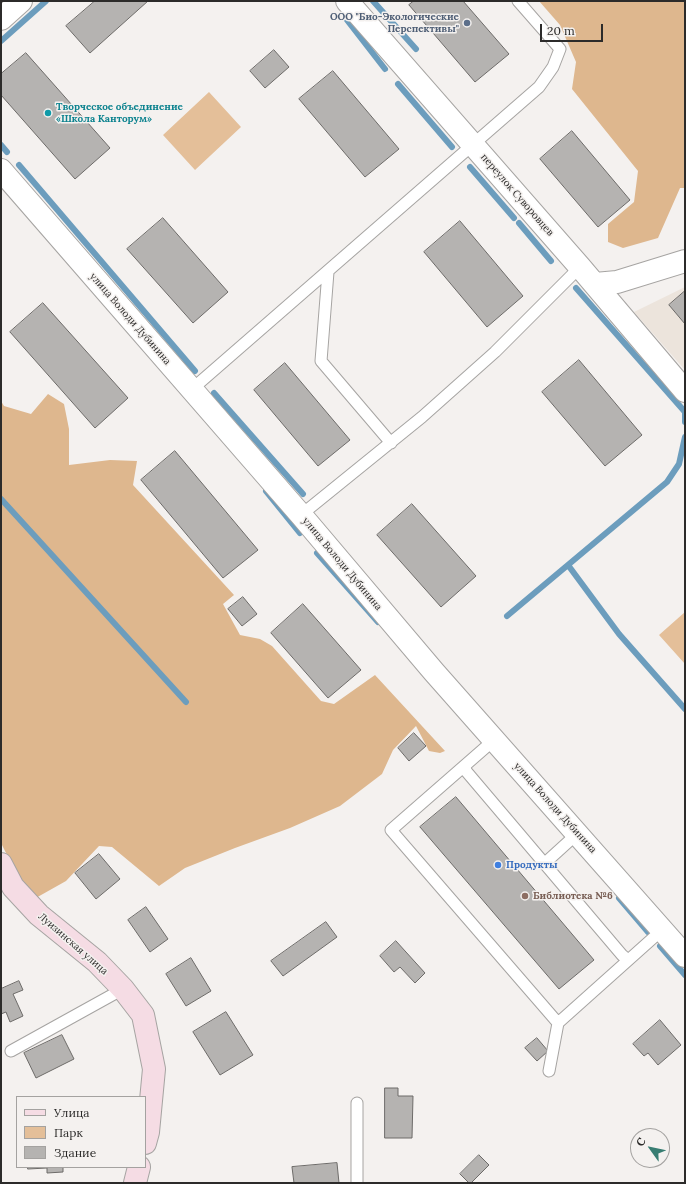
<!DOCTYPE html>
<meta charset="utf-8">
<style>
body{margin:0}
#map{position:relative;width:686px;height:1184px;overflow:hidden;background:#f4f1ef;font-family:Lora,serif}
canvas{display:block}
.frame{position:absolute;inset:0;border:2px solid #2c2b2a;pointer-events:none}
.legend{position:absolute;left:16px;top:1096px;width:130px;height:72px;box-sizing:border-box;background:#f4f1ef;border:1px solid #a4a2a0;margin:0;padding:5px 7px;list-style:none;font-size:12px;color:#2c2b2a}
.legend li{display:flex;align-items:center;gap:8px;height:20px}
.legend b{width:20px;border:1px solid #a4a2a0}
.north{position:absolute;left:630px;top:1128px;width:40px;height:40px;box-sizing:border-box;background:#f4f1ef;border:1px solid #a4a2a0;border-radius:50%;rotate:303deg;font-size:11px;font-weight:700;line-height:16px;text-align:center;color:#2c2b2a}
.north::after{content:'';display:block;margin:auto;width:14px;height:18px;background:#387d72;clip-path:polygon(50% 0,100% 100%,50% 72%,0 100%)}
.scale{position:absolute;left:540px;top:24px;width:63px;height:18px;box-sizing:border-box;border:2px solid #2c2b2a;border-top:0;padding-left:5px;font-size:12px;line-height:14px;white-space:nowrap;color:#2c2b2a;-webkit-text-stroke:3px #f4f1ef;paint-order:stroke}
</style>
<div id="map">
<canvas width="686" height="1184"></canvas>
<div class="frame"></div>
<ul class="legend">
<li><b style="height:5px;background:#f5dce4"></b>Улица</li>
<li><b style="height:11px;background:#e4bf99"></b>Парк</li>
<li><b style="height:11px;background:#b5b3b1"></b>Здание</li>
</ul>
<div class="north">С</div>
<div class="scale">20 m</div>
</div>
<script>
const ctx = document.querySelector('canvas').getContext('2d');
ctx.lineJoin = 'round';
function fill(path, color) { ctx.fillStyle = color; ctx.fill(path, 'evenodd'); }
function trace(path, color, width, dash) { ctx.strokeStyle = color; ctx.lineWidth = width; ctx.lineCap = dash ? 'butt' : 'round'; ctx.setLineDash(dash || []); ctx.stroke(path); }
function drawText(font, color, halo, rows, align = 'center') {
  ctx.font = font + ' Lora,serif'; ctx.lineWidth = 3; ctx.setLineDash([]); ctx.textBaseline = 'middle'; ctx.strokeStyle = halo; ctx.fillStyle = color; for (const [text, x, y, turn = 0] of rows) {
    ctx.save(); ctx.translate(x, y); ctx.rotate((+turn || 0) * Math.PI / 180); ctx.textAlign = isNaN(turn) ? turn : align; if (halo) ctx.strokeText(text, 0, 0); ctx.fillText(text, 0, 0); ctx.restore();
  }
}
fill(new Path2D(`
 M685 287V370L634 312Z`), '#ece4dc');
fill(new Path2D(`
 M209 92 241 127 195 170 163 135Z
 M685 612V664L659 635Z`), '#e4bf99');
fill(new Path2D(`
 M539 1H685V188H680L658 238 623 248 608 242V224L634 202 638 171 572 89 576 62 560 25Z
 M48 394 64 404 69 429V465L110 460 137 461 133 485 234 595 223 604 240 635 260 639 272 646 321 701 334 704 375 675 445 751 440 753 429 751 416 726 393 750 382 774 340 806 290 828 235 848 185 868 159 886 112 847 99 846 66 881 34 899 13 867 1 843V401L4 406 31 414Z`), '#deb78e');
trace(new Path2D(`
 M373 1 416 49
 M347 20 385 69
 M1 41 46 1
 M398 84 452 147
 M1 145 7 152
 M19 165 195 371
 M470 167 514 218
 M519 223 551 261
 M576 288 685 412V422
 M214 393 303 494
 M266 491 300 533
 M1 499 186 702
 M317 553 378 622
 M568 565 619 634 685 709
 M507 616 667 482 679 464 685 437
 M619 898 648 932
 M660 946 685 975`), '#6c9dbd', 6);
const building = new Path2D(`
 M95 1H148L90 53 66 26Z
 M414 1H463L509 54 475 82 409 5Z
 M274 50 289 67 265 88 250 71Z
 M26 53 110 148 75 179 1 95V74Z
 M333 71 399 149 365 177 299 99Z
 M572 131 630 200 598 227 540 159Z
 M163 218 228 292 193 323 127 249Z
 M460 221 523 296 487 327 424 252Z
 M685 291V324L669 305Z
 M43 303 128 398 95 428 10 332Z
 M579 360 642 435 605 466 542 392Z
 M285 363 350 440 318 466 254 390Z
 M175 451 258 550 223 578 141 480Z
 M412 504 476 576 441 607 377 535Z
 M243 597 257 614 242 626 228 609Z
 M303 604 361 670 328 698 271 633Z
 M414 733 426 746 409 761 398 748Z
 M456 797 594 960 559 989 420 827Z
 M99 854 120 879 96 899 75 873Z
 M146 907 168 939 150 952 128 920Z
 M326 922 337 937 283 976 271 961Z
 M396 941 425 973 415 983 400 967 394 972 380 956Z
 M191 958 211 991 186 1006 166 974Z
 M19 981 23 990 13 994 23 1016 10 1022 6 1012 1 1014V989Z
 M226 1012 253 1055 220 1075 193 1032Z
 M660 1020 681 1045 658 1065 648 1053 644 1056 633 1044Z
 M62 1035 74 1059 36 1078 24 1053Z
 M537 1038 548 1051 537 1061 525 1048Z
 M385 1088H398V1096H413L412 1138H385Z
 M479 1155 489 1165 471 1183H469L460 1174Z
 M337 1163 339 1183H294L292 1167Z
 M28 1167H63V1172L47 1173V1168L28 1169Z`);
fill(building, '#b5b3b1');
trace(building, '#6d6b69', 1);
const lane = new Path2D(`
 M328 272 321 361 391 443
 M191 390 539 87 553 67 560 49 518 1
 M301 515 422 417 495 352 580 267
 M494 740 391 830 558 1023 662 930
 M465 766 466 771 622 955 628 960
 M545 863 578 833
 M11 1051 123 989
 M549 1071 558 1023
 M357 1183V1103`);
const street = new Path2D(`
 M347 1 580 267 685 391
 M1 19 21 1
 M1 170 301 515 434 672 685 956
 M595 284 617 282 685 261`);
const secondary = new Path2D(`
 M1 864 13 887 39 915 97 962 123 989 143 1015 154 1069 148 1132 145 1143
 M135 1183 139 1167`);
trace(lane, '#a6a4a2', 13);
trace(street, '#a6a4a2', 24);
trace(secondary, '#a6a4a2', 24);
trace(lane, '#fff', 11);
trace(street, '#fff', 22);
trace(secondary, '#f5dce4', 22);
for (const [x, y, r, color] of [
 [467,23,4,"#5c6f8a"],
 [48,113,4,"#0f9aa8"],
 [498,865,4,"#3f7fe0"],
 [525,896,4,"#8d6e63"]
]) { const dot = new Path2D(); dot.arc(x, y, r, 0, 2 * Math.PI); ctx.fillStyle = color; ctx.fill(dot); trace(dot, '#f4f1ef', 1.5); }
drawText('bold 10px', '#4e5e75', '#f4f1ef', [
 ["ООО \"Био-Экологические",459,17],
 ["Перспективы\"",459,29]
], 'right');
drawText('bold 10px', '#0d838f', '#f4f1ef', [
 ["Творческое объединение",56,107],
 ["«Школа Канторум»",56,119]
], 'left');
drawText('10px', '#2c2b2a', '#f4f1ef', [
 ["переулок Суворовцев",517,195,49],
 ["улица Володи Дубинина",130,319,49],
 ["улица Володи Дубинина",342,564,50],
 ["улица Володи Дубинина",555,808,48],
 ["Луизинская улица",73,944,41]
]);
drawText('bold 10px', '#366cbe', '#f4f1ef', [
 ["Продукты",506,865]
], 'left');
drawText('bold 10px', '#785e54', '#f4f1ef', [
 ["Библиотека №6",533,896]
], 'left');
</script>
